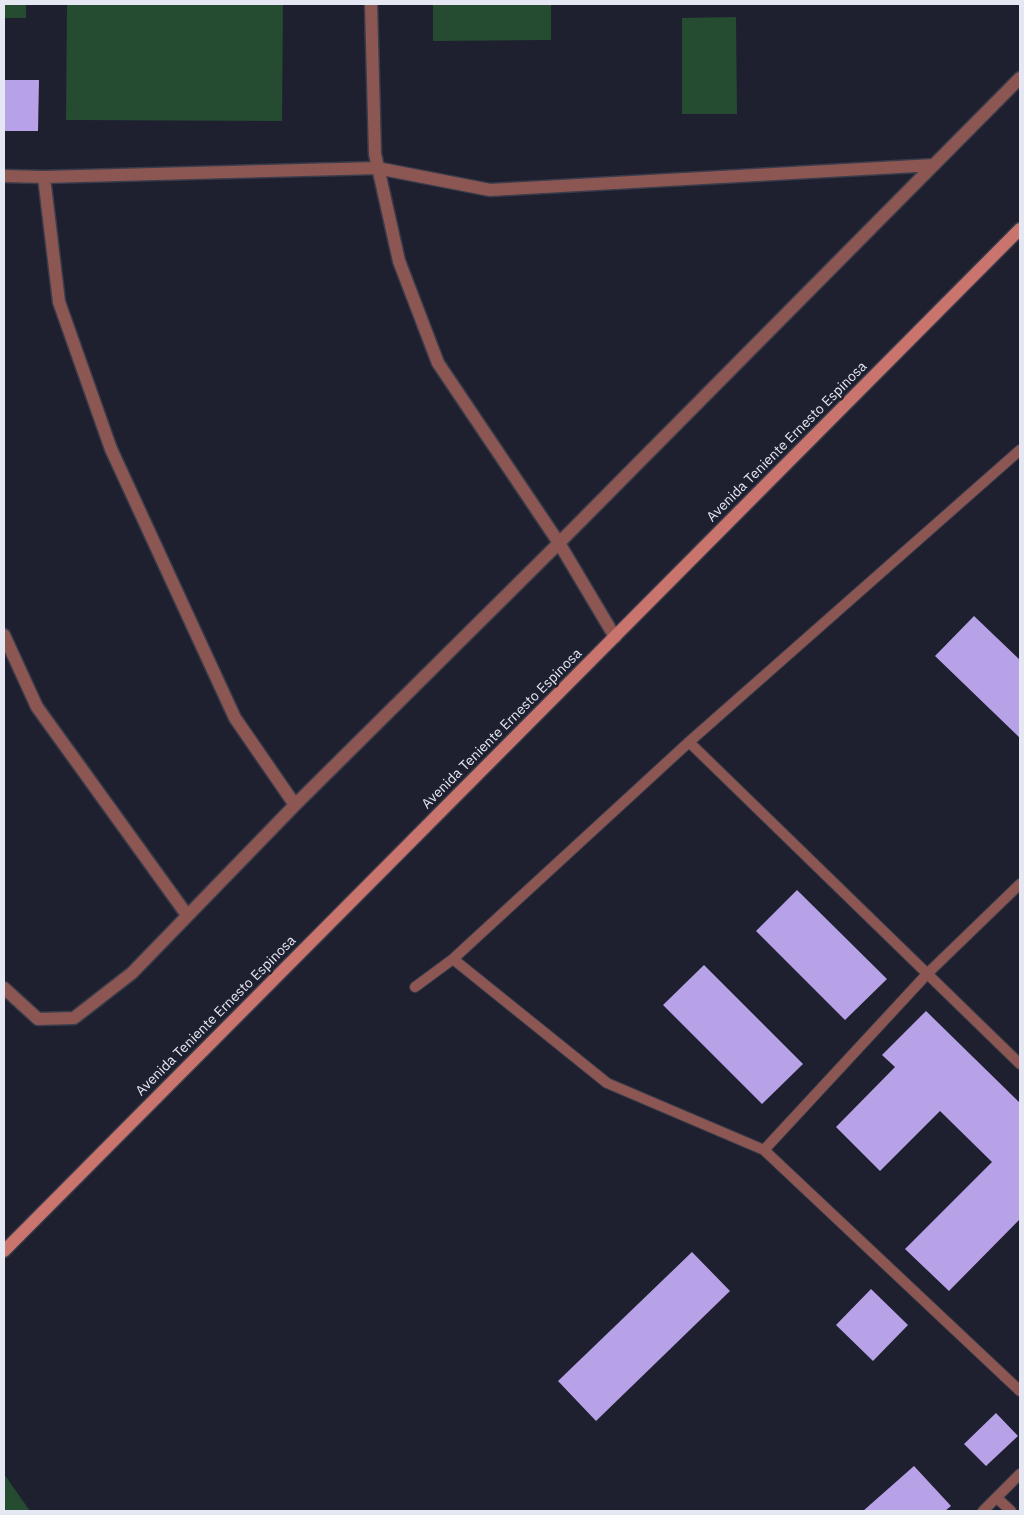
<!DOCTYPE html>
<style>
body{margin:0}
#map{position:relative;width:1024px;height:1515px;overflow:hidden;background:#1e2030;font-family:"IBM Plex Sans",sans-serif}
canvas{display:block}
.frame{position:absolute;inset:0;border:5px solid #e5e7f3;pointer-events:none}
</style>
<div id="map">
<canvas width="1024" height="1515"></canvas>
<div class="frame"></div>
</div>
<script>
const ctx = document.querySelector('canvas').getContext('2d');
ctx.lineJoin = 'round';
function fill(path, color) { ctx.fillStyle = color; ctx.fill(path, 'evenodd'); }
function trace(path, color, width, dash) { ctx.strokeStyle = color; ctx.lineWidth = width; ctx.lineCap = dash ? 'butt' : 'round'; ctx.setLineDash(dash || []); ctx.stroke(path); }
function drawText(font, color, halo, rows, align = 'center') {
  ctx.font = font + ' "IBM Plex Sans",sans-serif'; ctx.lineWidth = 5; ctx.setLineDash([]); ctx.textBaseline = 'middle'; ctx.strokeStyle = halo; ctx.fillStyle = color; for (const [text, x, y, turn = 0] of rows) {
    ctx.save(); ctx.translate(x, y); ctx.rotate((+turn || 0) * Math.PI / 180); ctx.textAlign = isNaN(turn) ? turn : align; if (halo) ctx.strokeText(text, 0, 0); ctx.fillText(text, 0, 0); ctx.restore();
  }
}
fill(new Path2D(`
 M4 4H26V18H4Z
 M67 4H283L282 121 66 120Z
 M433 4H551V40L433 41Z
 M736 17 737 114H682V18Z
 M4 1474 30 1511H4Z`), '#254b31');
fill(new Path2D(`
 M4 80H39L38 131H4Z
 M974 616 1020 660V738L935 656Z
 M797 890 887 979 845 1020 756 931Z
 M704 965 803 1064 762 1104 663 1005Z
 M926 1011 1020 1103V1219L949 1291 905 1249 992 1162 940 1111 880 1171 836 1127 895 1067 882 1055Z
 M692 1252 730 1291 596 1421 558 1381Z
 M871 1289 908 1325 873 1361 836 1325Z
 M996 1413 1018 1436 986 1466 964 1444Z
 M914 1466 951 1506 945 1511H863Z`), '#b8a2e7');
const service = new Path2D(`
 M689 742 1020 1064
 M453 959 607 1083 764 1150 1020 1391
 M415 987 453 959 689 742 1020 450
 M764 1150 928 973 1020 884
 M997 1498 1011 1511
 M983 1511 1020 1474`);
const minor = new Path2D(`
 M371 4 375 154 399 261 438 363 559 543 615 637
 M4 176 44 177 377 168 490 190 934 165
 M44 177 59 302 111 449 235 718 295 805
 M4 635 37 707 187 915
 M4 988 38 1019 74 1018 132 973 295 805 559 543 1020 78`);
const secondary = new Path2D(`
 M4 1251 1020 229`);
trace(service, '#3a3c4b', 12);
trace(minor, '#3a3c4b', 15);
trace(secondary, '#3a3c4b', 15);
trace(service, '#8c5752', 10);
trace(minor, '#8c5752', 12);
trace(secondary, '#c9746c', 12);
drawText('14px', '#e5e7f3', '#1e2030', [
 ["Avenida Teniente Ernesto Espinosa",787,442,-45],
 ["Avenida Teniente Ernesto Espinosa",502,729,-45],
 ["Avenida Teniente Ernesto Espinosa",216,1016,-45]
]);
</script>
